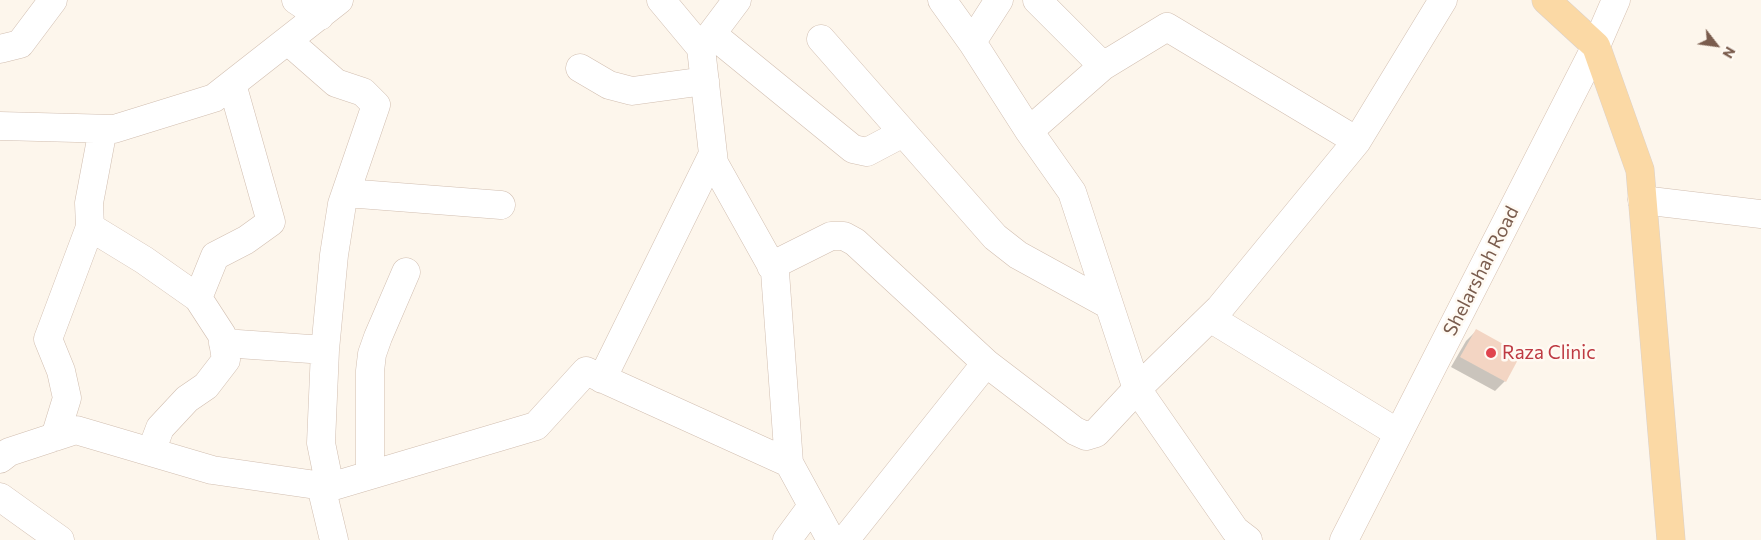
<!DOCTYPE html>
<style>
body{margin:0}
#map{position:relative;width:1761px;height:540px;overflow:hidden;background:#fdf6ec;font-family:Commissioner,sans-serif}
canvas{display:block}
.north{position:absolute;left:1691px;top:20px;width:50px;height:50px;-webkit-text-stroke:4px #fffaf3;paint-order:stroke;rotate:120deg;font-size:14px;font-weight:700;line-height:20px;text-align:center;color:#7a5c4d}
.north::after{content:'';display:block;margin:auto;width:18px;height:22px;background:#7a5c4d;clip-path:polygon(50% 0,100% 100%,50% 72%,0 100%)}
</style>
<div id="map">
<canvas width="1761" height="540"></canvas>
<div class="north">N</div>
</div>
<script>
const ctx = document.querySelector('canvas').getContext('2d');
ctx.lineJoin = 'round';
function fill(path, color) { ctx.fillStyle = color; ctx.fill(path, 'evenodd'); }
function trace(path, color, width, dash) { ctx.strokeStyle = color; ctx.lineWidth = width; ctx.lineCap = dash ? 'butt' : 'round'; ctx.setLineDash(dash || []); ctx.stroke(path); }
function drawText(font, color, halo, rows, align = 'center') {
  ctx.font = font + ' Commissioner,sans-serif'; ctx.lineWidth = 5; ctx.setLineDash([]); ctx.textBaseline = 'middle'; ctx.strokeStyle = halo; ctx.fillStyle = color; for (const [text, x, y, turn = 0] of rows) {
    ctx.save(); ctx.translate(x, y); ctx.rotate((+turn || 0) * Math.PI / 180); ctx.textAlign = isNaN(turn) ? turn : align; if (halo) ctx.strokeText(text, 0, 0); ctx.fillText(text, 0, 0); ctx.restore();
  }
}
fill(new Path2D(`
 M1476 331 1520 355 1505 381 1495 391 1451 367 1466 341Z`), '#0003');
fill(new Path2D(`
 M1476 329 1521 354 1506 382 1460 357Z`), '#f3d5c3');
const street = new Path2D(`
 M296 0 320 16
 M661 0 701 48 714 163 775 272 789 463 831 540
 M942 0 972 42 1029 131 1072 192 1137 389 1235 530 1248 540
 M1037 0 1103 66
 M712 34 853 149 867 152 903 133
 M821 39 995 237 1018 255 1109 305
 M288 41 336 83 363 92 376 105 342 204 334 255 325 350 321 443 330 487
 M972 42 999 0
 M701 48 737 0
 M0 49 20 44 53 0
 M580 68 609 85 632 91 705 81
 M0 126 114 129 214 98 339 0
 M103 129 89 203 90 227 144 260 198 298 222 335 226 360 206 386 187 399 160 428 151 452
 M1029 131 1103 66 1167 27 1357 141
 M346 193 501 205
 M1642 200 1761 214
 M771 266 831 236H844L855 242 986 363
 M198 298 215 256 246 240 271 222 232 84
 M1210 318 1398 433
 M223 343 325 350
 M602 379 713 154
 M55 437 67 398 61 371 48 339 90 227
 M0 459 9 452 76 430 212 470 330 487 536 426 586 371 789 463
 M370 475V371L372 354 378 337 406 272
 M321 486 334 540
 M0 497 60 540
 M787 540 812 506
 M845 540 986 363 1075 431 1086 436 1096 433 1137 389 1220 308 1357 141 1443 0`);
const secondary = new Path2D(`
 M1344 540 1596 46 1616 0`);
const primary = new Path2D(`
 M1546 0 1596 46 1640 170 1671 540`);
trace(street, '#d1beb0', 29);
trace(secondary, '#d6c0b0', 29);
trace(primary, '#dad1cd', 29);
trace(street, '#fff', 28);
trace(secondary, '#fff', 28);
trace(primary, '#fbd9a5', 28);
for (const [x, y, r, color] of [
 [1491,353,6,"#e0444e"]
]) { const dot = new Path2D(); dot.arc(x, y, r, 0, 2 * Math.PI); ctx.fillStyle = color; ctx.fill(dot); trace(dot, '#fffaf3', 2); }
drawText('19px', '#7a5c4d', '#fffaf3', [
 ["Shelarshah Road",1481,271,-63]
]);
drawText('19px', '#be3a42', '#fffaf3', [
 ["Raza Clinic",1502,353]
], 'left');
</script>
